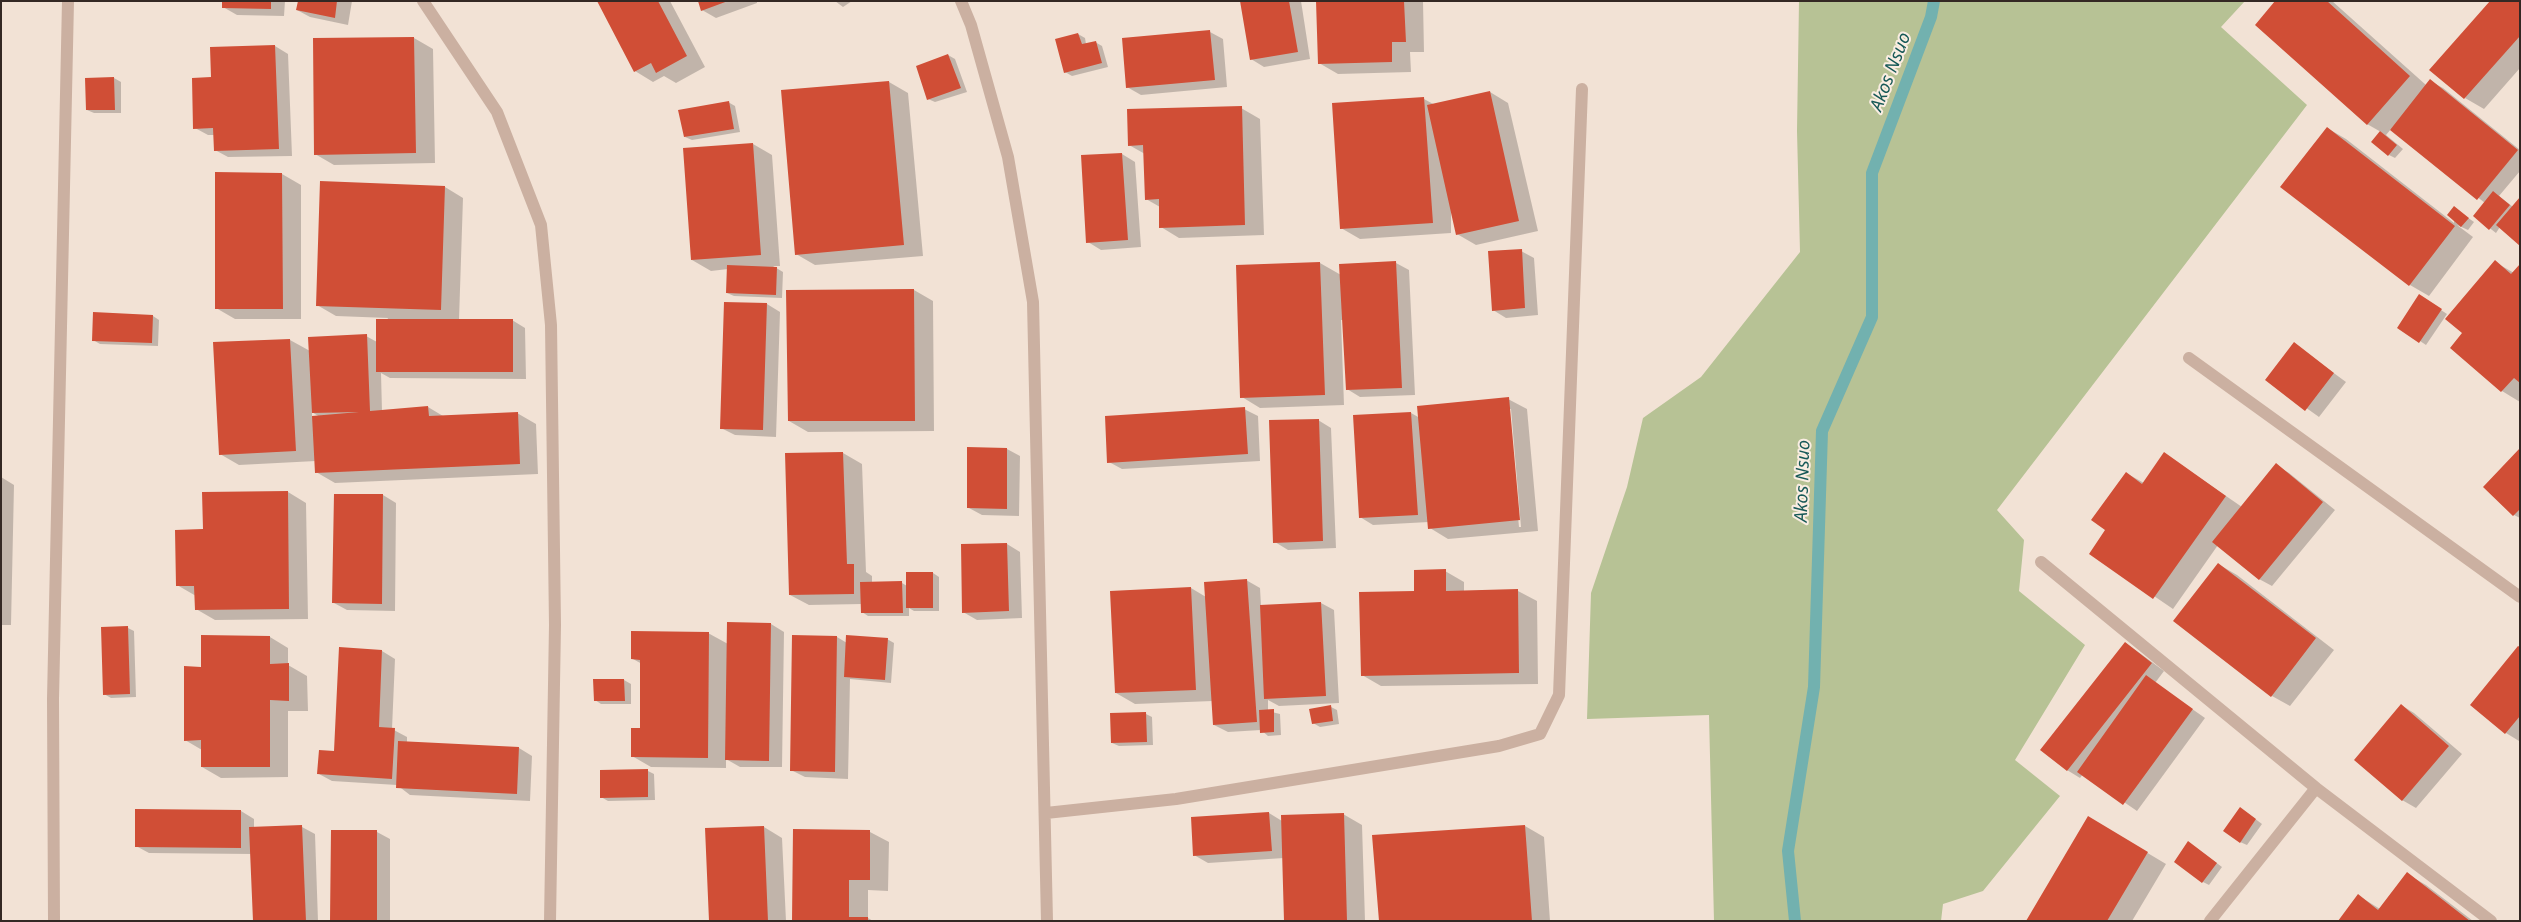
<!DOCTYPE html>
<style>
body{margin:0}
#map{position:relative;width:2521px;height:922px;overflow:hidden;background:#f2e2d5;font-family:"Noto Sans",sans-serif}
canvas{display:block}
.frame{position:absolute;inset:0;border:2px solid #342824;pointer-events:none}
</style>
<div id="map">
<canvas width="2521" height="922"></canvas>
<div class="frame"></div>
</div>
<script>
const ctx = document.querySelector('canvas').getContext('2d');
ctx.lineJoin = 'round';
function fill(path, color) { ctx.fillStyle = color; ctx.fill(path, 'evenodd'); }
function trace(path, color, width, dash) { ctx.strokeStyle = color; ctx.lineWidth = width; ctx.lineCap = dash ? 'butt' : 'round'; ctx.setLineDash(dash || []); ctx.stroke(path); }
function drawText(font, color, halo, rows, align = 'center') {
  ctx.font = font + ' "Noto Sans",sans-serif'; ctx.lineWidth = 4; ctx.setLineDash([]); ctx.textBaseline = 'middle'; ctx.strokeStyle = halo; ctx.fillStyle = color; for (const [text, x, y, turn = 0] of rows) {
    ctx.save(); ctx.translate(x, y); ctx.rotate((+turn || 0) * Math.PI / 180); ctx.textAlign = isNaN(turn) ? turn : align; if (halo) ctx.strokeText(text, 0, 0); ctx.fillText(text, 0, 0); ctx.restore();
  }
}
fill(new Path2D(`
 M1799 1H2245L2221 27 2307 105 1997 510 2024 540 2019 591 2085 645 2015 760 2060 796 1983 891 1943 904 1941 921H1714L1709 715 1587 719 1591 593 1627 487 1643 418 1701 377 1800 252 1797 131Z`), '#b7c295');
fill(new Path2D(`
 M224 1H285L284 16 237 15 223 7Z
 M299 1H352L348 25 310 17 297 10Z
 M598 1H670L705 67 676 83 664 76 653 82 635 71Z
 M699 1H757V3L716 18 702 10Z
 M835 1H852L843 7Z
 M1241 1H1301L1310 59 1264 67 1251 59Z
 M1317 1H1423L1424 52H1410L1411 72 1338 74 1319 63Z
 M2277 1H2332L2426 85 2430 81 2443 88 2520 150V171L2499 196 2513 207 2496 233 2474 216 2485 203 2391 129 2386 135 2403 149 2395 158 2389 155 2381 132 2367 124Z
 M2520 1V68L2484 109 2465 98Z
 M1210 32 1223 39 1227 87 1141 95 1127 87Z
 M1078 34 1085 38 1086 44 1095 42 1102 46 1108 67 1072 76 1065 72Z
 M414 38 433 49 435 163 334 165 315 154 314 39Z
 M275 46 288 54 292 156 228 157 215 150V135H208L195 128 213 78 211 48Z
 M948 55 955 59 967 92 935 102 928 99Z
 M114 78 121 82V113H94L87 110 86 79Z
 M889 82 908 93 923 256 815 265 796 254Z
 M1490 92 1508 103 1538 231 1476 245 1457 234 1451 205V233L1360 239 1341 228 1424 99 1435 105Z
 M728 102 735 106 740 132 692 140 685 137Z
 M1241 108 1260 119 1264 235 1179 238 1161 227 1160 207 1146 199 1145 154 1129 145Z
 M2327 128 2346 139 2454 223V208L2474 222 2468 230 2457 225 2473 237 2429 296 2410 285 2282 187Z
 M753 144 772 155 780 266H773L783 272 782 298 734 296 727 293 728 269 711 271 692 260Z
 M1122 154 1135 162 1141 247 1101 250 1088 242Z
 M282 174 301 185V319H235L216 308Z
 M445 187 463 198 459 320H512L525 328 526 379 390 378 381 373 382 411 428 407 443 416 517 413 536 424 538 474 335 483 316 472V461L239 465 220 454 214 343 290 340 310 351 366 336 377 342 388 318 336 316 317 305ZM312 412 315 414 320 417H312Z
 M1521 251 1534 258 1538 315 1506 318 1493 310Z
 M2495 262 2514 273 2520 267V402L2502 391 2452 348 2464 333Z
 M1320 263 1341 275 1396 263 1409 270 1415 395 1360 397 1347 389 1343 320H1341L1344 405 1260 408 1242 397 1237 266Z
 M914 290 933 301 934 431 808 432 789 421Z
 M2426 300 2447 314 2426 345 2399 327Z
 M767 304 780 312 776 437 735 435 721 428Z
 M153 316 159 320 158 346 100 344 93 340Z
 M2294 344 2346 382 2319 417 2267 380Z
 M1508 399 1527 409 1538 531 1448 539 1430 528 1429 522 1373 525 1360 517 1411 413 1420 418ZM1508 409H1511L1521 527H1519Z
 M1244 409 1258 416 1260 461 1122 469 1109 462Z
 M1318 420 1331 428 1336 548 1288 550 1275 542Z
 M1007 449 1020 456 1019 516 982 515 969 508Z
 M2520 450V518L2514 515Z
 M843 453 862 464 866 572 872 576V583H902L907 586V573H933L939 577V611H914L909 608V616H868L862 612V604L809 605 790 595Z
 M2165 454 2242 507 2276 465 2289 473 2335 510 2272 586 2259 579 2218 545 2173 609 2091 553 2107 530 2126 473 2144 483Z
 M1 477 14 485 11 625H1Z
 M288 492 306 503 308 619 215 620 196 609V596L177 585 204 531Z
 M383 495 396 503 395 611 347 610 334 603Z
 M1007 544 1020 552 1022 618 977 620 963 612Z
 M2218 564 2237 575 2334 650 2290 706 2272 696Z
 M1445 571 1464 582V592L1518 591 1537 601 1538 684 1381 686 1362 675 1416 592Z
 M1246 580 1260 588 1261 606 1321 603 1334 610 1339 703 1279 706 1268 700V711L1280 714 1281 735 1268 736 1261 730 1228 732 1214 725 1213 701 1135 704 1116 693 1191 588 1206 597Z
 M771 624 784 632 782 767H740L726 759V768L651 767 632 756 641 729 642 664 633 659 708 633 728 644Z
 M128 628 134 631 136 697 111 698 104 694Z
 M270 637 288 648V665L307 676 308 711H288V777L221 778 202 767V750L185 740Z
 M793 637H837L847 643 887 639 894 643 891 683 850 679 848 779 805 777 791 770Z
 M2126 643 2164 671 2155 683 2205 718 2137 811 2083 774 2080 778 2067 770Z
 M2520 648V740L2519 741 2506 733 2471 705Z
 M341 649 382 651 395 659 392 729 407 737V743L519 748 532 756 530 801 410 795 397 785 332 781 319 774 335 752Z
 M594 680H624L631 684V704H601L595 700Z
 M2401 705 2414 713 2462 754 2416 808 2402 800Z
 M1331 707 1337 710 1339 724 1320 727 1313 723Z
 M1146 714 1152 717 1153 745 1119 746 1112 743Z
 M648 771 654 774 655 800 608 801 601 797Z
 M136 810 241 811 254 819V828L302 827 315 834 318 921H254L251 854 149 853 136 846Z
 M2246 812 2262 824 2247 845 2240 842Z
 M1269 813 1282 821 1343 814 1362 825 1365 921H1285L1284 858 1208 863 1194 855Z
 M2089 818 2166 864 2132 921H2028Z
 M1525 826 1544 837 1550 921H1380Z
 M764 827 782 838 786 921H710Z
 M332 831 377 832 390 839V921H331Z
 M870 832 889 842 888 891 868 890V918L873 921H793Z
 M2195 847 2222 867 2209 885 2203 882Z
 M2407 874 2426 885 2473 921H2340L2359 896 2380 909Z`), '#0003');
trace(new Path2D(`
 M1795 921 1788 851 1814 687 1822 431 1872 317V173L1931 17 1934 1`), '#72b1af', 12);
fill(new Path2D(`
 M222 1H271V9L222 8Z
 M298 1H337L335 18 296 10Z
 M597 1H658L687 56 656 73 651 63 634 72Z
 M698 1H728L701 11Z
 M1240 1H1289L1298 52 1250 60Z
 M1316 1H1404L1406 42H1392V62L1318 64Z
 M2275 1H2327L2410 76 2367 125 2255 25Z
 M2490 1H2520V36L2464 99 2429 70Z
 M1210 30 1215 80 1126 88 1122 38Z
 M1078 33 1082 44 1096 41 1102 63 1064 73 1055 39Z
 M414 37 416 153 314 155 313 38Z
 M275 45 279 149 214 151 213 128 193 129 192 78 211 77 210 47Z
 M948 54 961 88 927 100 916 66Z
 M114 77 115 110H86L85 78Z
 M2430 79 2518 150 2477 200 2390 130Z
 M889 81 904 245 795 255 781 90Z
 M1490 91 1519 221 1456 235 1427 105Z
 M1424 97 1433 223 1340 229 1332 103Z
 M729 101 734 129 684 137 678 110Z
 M1242 106 1245 225 1159 228V199L1145 200 1143 145 1128 146 1127 109Z
 M2327 127 2455 226 2409 286 2280 187Z
 M2380 131 2397 145 2388 156 2371 142Z
 M753 143 761 255 691 260 683 148Z
 M1122 153 1128 240 1086 243 1081 155Z
 M215 172 282 173 283 309H215Z
 M320 181 445 186 441 310 316 306Z
 M2493 191 2510 205 2489 230 2473 216Z
 M2520 197V246L2496 225Z
 M2454 206 2469 218 2461 227 2447 215Z
 M1522 249 1525 308 1492 311 1488 251Z
 M2495 260 2511 274 2520 264V383L2514 378 2501 392 2450 348 2462 333 2445 319Z
 M1396 261 1402 388 1346 390 1339 264Z
 M1320 262 1325 395 1240 398 1236 265Z
 M727 265 777 267 776 295 726 293Z
 M914 289 915 421H788L786 290Z
 M2419 294 2442 309 2419 343 2397 328Z
 M724 302 767 303 763 430 720 429Z
 M93 312 153 315 152 343 92 341Z
 M376 319H513V372H376Z
 M367 334 370 411 428 406 429 416 518 412 520 464 315 473 312 416 359 412 312 413 308 337Z
 M290 339 296 451 219 455 213 342Z
 M2294 342 2334 373 2305 411 2265 380Z
 M1509 397 1520 520 1428 529 1417 406Z
 M1245 407 1248 454 1107 463 1105 416Z
 M1411 412 1418 515 1359 518 1353 415Z
 M1319 419 1323 541 1273 543 1269 420Z
 M967 447 1007 448V509L967 508Z
 M2520 448V509L2513 516 2483 487Z
 M843 452 847 564H854V594L789 595 785 453Z
 M2164 452 2226 496 2153 599 2089 554 2105 530 2091 520 2126 472 2142 484Z
 M2276 463 2323 502 2259 580 2212 542Z
 M288 491 289 609 195 610 194 586H176L175 530 203 529 202 492Z
 M334 494H383L382 604 332 603Z
 M1007 543 1009 611 962 613 961 544Z
 M2218 563 2316 638 2271 697 2173 621Z
 M1446 569V591L1518 589 1519 673 1361 676 1359 592 1414 591V570Z
 M906 572H933V608H906Z
 M1247 579 1257 722 1213 725 1204 582Z
 M902 581 903 613H861L860 582Z
 M1191 587 1196 690 1115 693 1110 591Z
 M1321 602 1326 696 1264 699 1260 605Z
 M727 622 771 623 769 761 725 760Z
 M128 626 130 694 103 695 101 627Z
 M631 631 709 632 708 758 631 757V728H640V660L631 659Z
 M201 635 270 636V664L289 663V701L270 700V767H201V740L184 741V666L201 667Z
 M792 635 837 636 835 772 790 771Z
 M846 635 888 638 885 680 844 677Z
 M2125 642 2152 663 2067 771 2040 750Z
 M2518 646 2520 647V716L2505 734 2470 705Z
 M339 647 382 650 379 727 395 728 392 779 317 774 319 750 334 751Z
 M2146 675 2193 709 2123 805 2077 772Z
 M593 679H624L625 701H594Z
 M2401 704 2449 746 2402 801 2354 760Z
 M1331 705 1333 721 1312 724 1309 709Z
 M1274 709V732L1260 733 1259 710Z
 M1146 712 1147 742 1111 743 1110 713Z
 M398 741 519 747 517 794 396 788Z
 M648 769V797L600 798V770Z
 M2240 807 2256 819 2240 843 2223 831Z
 M135 809 241 810V848L135 847Z
 M1269 812 1272 851 1193 856 1191 817Z
 M1344 813 1347 921H1284L1281 815Z
 M2088 816 2148 852 2107 921H2026Z
 M302 825 306 921H253L249 827Z
 M1525 825 1532 921H1379L1372 835Z
 M764 826 768 921H709L705 828Z
 M793 829 870 830V880H849V917H868V921H792Z
 M331 830H377V921H330Z
 M2188 841 2217 863 2202 883 2174 862Z
 M2407 872 2470 921H2338L2358 894 2378 910Z`), '#d04e36');
trace(new Path2D(`
 M423 1 497 112 541 225 551 325 555 625 550 921
 M961 1 971 25 1008 157 1033 302 1047 921
 M2189 358 2520 597
 M2041 562 2316 788
 M1046 813 1176 799 1499 746 1540 734 1559 695 1582 89
 M54 921 53 699 68 1
 M2210 921 2316 788 2491 921`), '#cbb0a1', 12);
drawText('italic 18px', '#175957', '#faede2', [
 ["Akos Nsuo",1891,72,-69],
 ["Akos Nsuo",1803,481,-88]
]);
</script>
